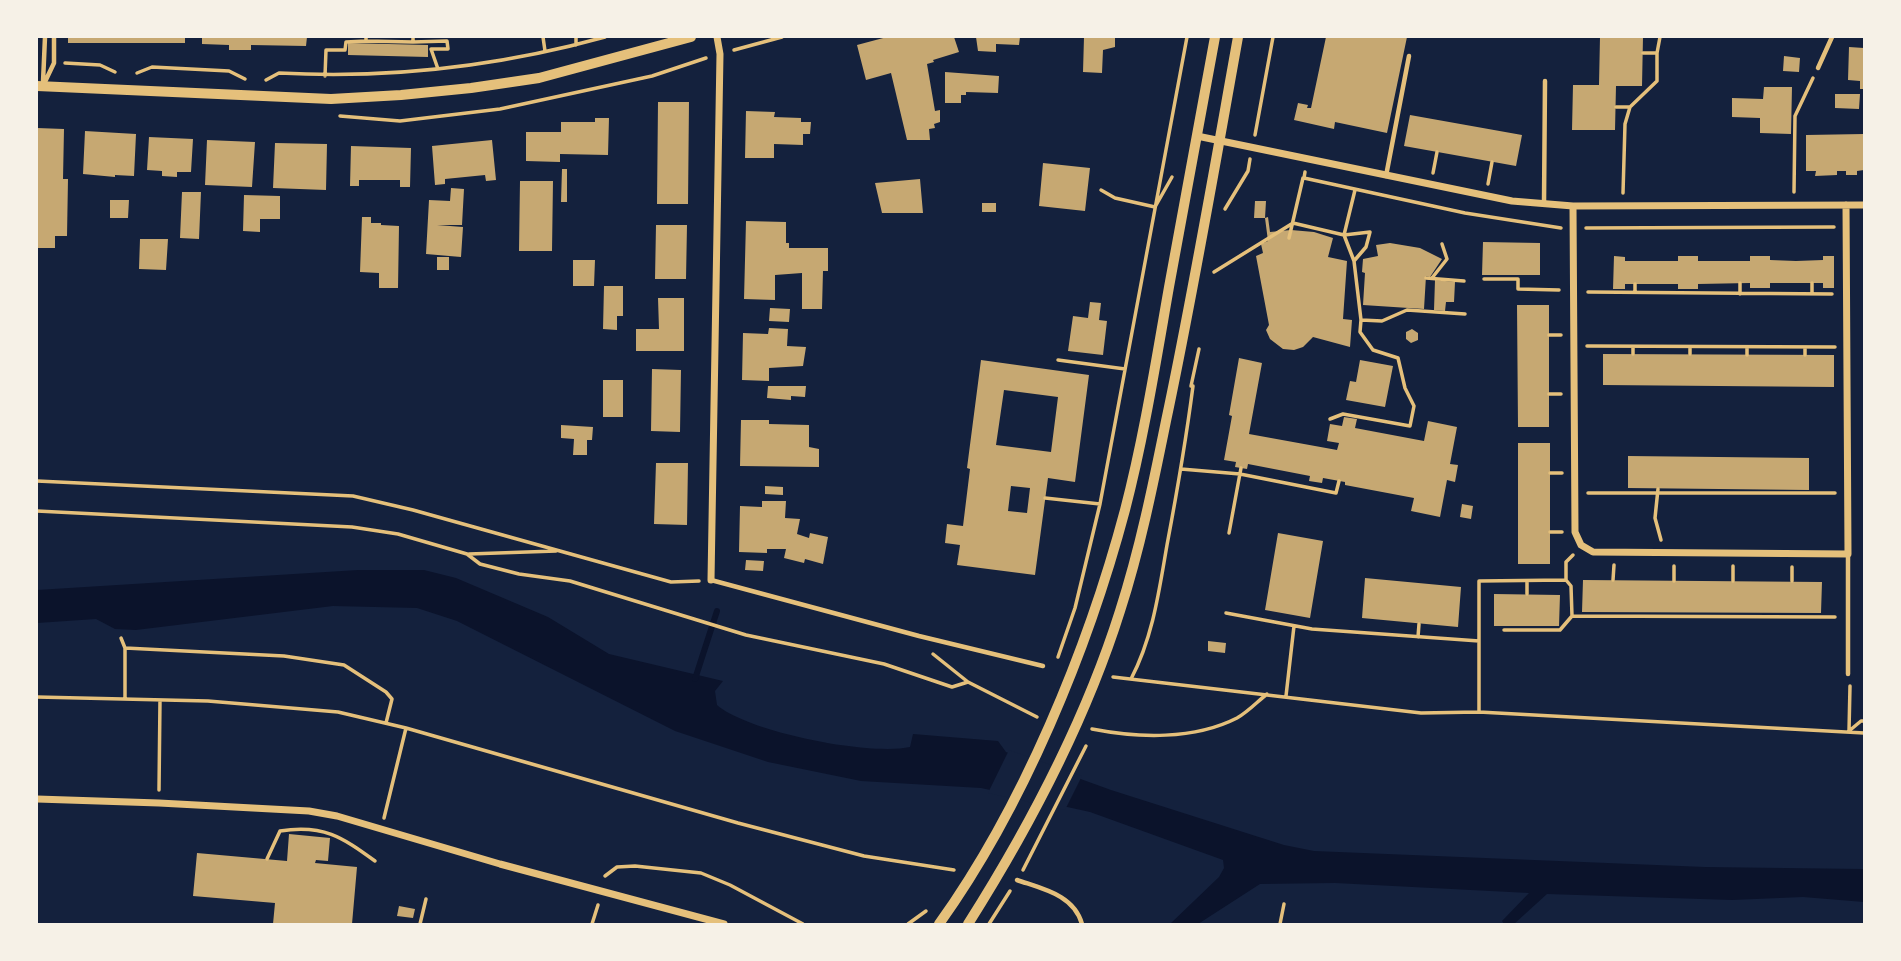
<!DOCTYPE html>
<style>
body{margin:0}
#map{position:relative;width:1901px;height:961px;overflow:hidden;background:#14213d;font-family:"Crimson Pro",serif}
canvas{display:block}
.frame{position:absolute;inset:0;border:38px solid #f6f1e7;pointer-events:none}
</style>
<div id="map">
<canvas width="1901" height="961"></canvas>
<div class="frame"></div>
</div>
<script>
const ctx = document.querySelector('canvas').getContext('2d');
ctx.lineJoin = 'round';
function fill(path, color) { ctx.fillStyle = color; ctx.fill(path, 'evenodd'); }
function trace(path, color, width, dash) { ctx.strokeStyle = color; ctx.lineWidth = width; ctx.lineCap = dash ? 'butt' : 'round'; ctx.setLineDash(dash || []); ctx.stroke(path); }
fill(new Path2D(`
 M358 570H424L456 578 548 617 609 654 723 681 715 691 717 705C748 732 869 756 910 747L913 734 998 741 1006 752 1111 790 1284 845 1314 851 1705 867 1863 869 1864 902 1803 897 1732 900 1547 894 1514 924H1504L1502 921 1529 893 1335 883 1260 884 1198 924H1170L1219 877 1224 868 1223 860 1090 812 981 788 861 781 768 762 675 731 457 621 417 608 333 606 136 630 115 629 96 619 37 623V590Z`), '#0b132b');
fill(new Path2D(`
 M1009 750 1082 776 1065 810 988 793Z`), '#14213d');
trace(new Path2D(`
 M695 679 717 611`), '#0b132b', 6);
fill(new Path2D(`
 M68 37H185V43H68Z
 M202 37H307L306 46 251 45V50H229V45L202 44Z
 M887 37H954L959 52 933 60 934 62 927 64 935 111 940 110V122L934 124 935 128 929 129 930 140H907L891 73 866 80 857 45Z
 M976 37H1020L1019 45 996 44V52L978 51Z
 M1084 37H1115V47L1103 50 1102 73 1083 72Z
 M1326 37H1407L1387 133 1335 122 1334 129 1294 120 1298 103 1308 105 1307 108H1311Z
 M1600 37H1643L1642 86H1616L1615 130H1572L1573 85H1599Z
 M348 43 428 45V57L348 55Z
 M1849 47 1864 48V89H1860V81L1848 80Z
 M1784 56 1800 58 1799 72 1783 71Z
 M945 72 999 76 998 93 966 92V95H961V103H945Z
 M1764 87H1792L1791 134 1760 133V118L1732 117V98L1763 99Z
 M1835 94H1860L1859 109 1835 108Z
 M658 102H689L688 204H657Z
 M746 111 775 112 774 117 801 118V122H811L810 134H803V145L774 144V158H745Z
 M1410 115 1522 135 1516 166 1404 146Z
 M595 118H609L608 155 560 154V162L526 161V132H561V122H595Z
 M37 128 64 129 63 179H68L67 236H55V248H37Z
 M85 131 136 134 134 176 115 175V177L83 174Z
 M1864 134V170L1857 171V175H1846V171H1837V175L1815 176 1816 171H1806V135Z
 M149 137 193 139 191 172H177V177L162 176V171L147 170Z
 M207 140 255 142 252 187 205 185Z
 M492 140 496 180 486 181 485 175 445 179V184L435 185 432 146Z
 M275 143 327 144 326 190 273 188Z
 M351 146 411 148 410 187H400V180H359V186H350Z
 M1043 163 1090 168 1085 211 1039 206Z
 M562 169H567V202H561Z
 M920 179 923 213H882L875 183Z
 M520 181H553L552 251H519Z
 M451 188 464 189 462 225H437L463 227 461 257 426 254 429 200 450 201Z
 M182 192H201L199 239 180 238Z
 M244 195 280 196V219H260V232L243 231Z
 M110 200H129L128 218H110Z
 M1255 201H1266L1265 218H1254Z
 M982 203H996V212H982Z
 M362 217H371V223H381V225L399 226 398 288H379V273L360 272Z
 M1268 217 1270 232 1291 230 1314 232 1333 238 1328 257 1347 261 1343 319 1352 320 1350 347 1313 337 1303 347 1294 350 1283 349 1270 339 1266 330 1269 325 1256 256 1263 253 1261 244 1268 241 1265 218Z
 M746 221 786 222V243H789V248H828V271H823L822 309H802V273L775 275V300L744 299Z
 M656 225H687L686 279H655Z
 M140 239H168L166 270 139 269Z
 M1483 242 1540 243V275H1482Z
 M1390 243 1420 248 1442 259 1430 277 1426 276 1424 309 1363 305 1365 273 1362 272 1363 259 1378 256 1376 245Z
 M1614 256 1625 257V261H1678V256H1698V261H1750V256H1770V260L1796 261 1823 260V256H1834V288H1823V283H1770V288H1750V283L1698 284V289H1678V284H1625V289H1613Z
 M437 257H449V270H437Z
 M573 260H595L594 286H573Z
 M1435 280 1455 282 1454 302H1446L1445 311 1434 310Z
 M604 286H623V316H617V330L603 329Z
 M658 298H684V351H636V329H659Z
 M1090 302 1101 303 1099 320 1107 321 1103 355 1068 351 1073 316 1088 318Z
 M1517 305H1549V427H1518Z
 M770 308 790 309 789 322 769 321Z
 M769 328 788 329 787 346 806 347 803 366 769 368V381L742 380 743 333 768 334Z
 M1412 329 1418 333V340L1411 343 1406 339V332Z
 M1603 354 1834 355V387L1603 385Z
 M1239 358 1262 363 1249 434 1337 450 1339 443 1327 441 1330 424 1342 426 1344 417 1357 419 1355 428 1424 441 1428 421 1457 427 1450 464 1458 465 1455 482 1447 480 1440 517 1411 511 1414 498 1345 485V482L1323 478 1322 483 1309 481 1310 476 1248 464 1247 469 1235 467 1236 462 1224 460 1232 416 1229 415Z
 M981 360 1089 375 1075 482 1048 478 1035 575 957 565 960 545 945 543 947 524 963 526 970 469 967 468ZM1004 390 1058 397 1051 452 996 445ZM1011 486 1030 488 1027 513 1008 511Z
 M1360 360 1393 366 1385 407 1346 400 1350 381 1356 382Z
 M652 369 681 370 680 432 651 431Z
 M603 380H623V417H603Z
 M768 386H806L805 397 791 396V400L767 398Z
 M741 420H769V424L809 425V447L819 449V467L740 466Z
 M561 425 593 427 592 440H587V455H573L574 439 561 438Z
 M1518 443H1550V564H1518Z
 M1628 456 1809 458V490L1628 488Z
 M656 463H688L687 525 654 524Z
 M765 486 783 487V495L765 494Z
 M762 501H786L785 518 800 519 797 534 809 538 810 533 828 537 823 564 805 559 804 563 784 558 786 549H767V553L739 552 740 506 762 507Z
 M1462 504 1473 506 1471 519 1460 517Z
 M1278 533 1323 541 1310 618 1265 610Z
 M746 560 764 561 763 571 745 570Z
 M1365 578 1461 587 1458 627 1362 618Z
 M1583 580 1822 582 1821 613 1582 612Z
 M1494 594 1560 595 1559 626H1494Z
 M1208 641 1226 643 1225 653 1208 651Z
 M289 834 330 838 328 861 316 860 315 863 357 867 352 924H273L275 903 193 896 197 853 287 861Z
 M399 906 415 909 413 918 397 916Z`), '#c6a872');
trace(new Path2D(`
 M543 37 545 51
 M576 37V45
 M413 38V42L447 41 448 49H431L438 69
 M366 41 413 42
 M734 50 782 37
 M1657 53 1660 37
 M65 63 100 65 115 72
 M137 73 152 67 229 71 245 79
 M325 76 326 50H345L346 42 366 41V38
 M266 80 279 73C388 79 500 66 605 37
 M1616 107H1630
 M340 116 400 121 500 109 652 76 706 58
 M1255 135 1273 37
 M1305 172 1304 178 1465 213 1561 228
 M1433 173 1437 152
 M1488 184 1492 162
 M1101 190 1115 198 1155 207 1172 177
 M1794 192 1795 116 1813 78
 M1623 193 1625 124 1630 107 1657 81V53H1643
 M1225 209 1248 171 1250 159
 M1586 228 1834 227
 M1289 238 1303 178
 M1214 272 1293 223 1344 235 1355 190
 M1426 278 1464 281
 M1432 278 1447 259 1442 244
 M1484 279H1518V289L1559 290
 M1740 283V294
 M1588 292 1832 294
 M1635 292V284
 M1812 294V283
 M1361 320 1382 321 1407 310 1465 314
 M1549 335H1561
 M1587 346 1835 347
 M1633 354V347
 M1690 354V347
 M1747 355V347
 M1805 355V347
 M1058 360 1125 369
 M1191 386 1199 349
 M1549 394H1561
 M1330 419 1343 414 1410 426 1414 406 1405 388 1398 358 1373 350 1360 332 1361 320 1354 261 1344 235 1370 232 1366 247 1354 261
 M1181 469 1240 474 1336 493 1339 481
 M1550 473H1562
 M37 481 353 496 413 510 671 582 699 581
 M1658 489 1655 518 1661 540
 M1588 493H1835
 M1045 498 1100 504
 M37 511 352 527 398 534 467 554 480 564 519 574 570 581 746 635 884 664 952 687 968 682
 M1550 532H1562
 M1229 533 1241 468
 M469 554 556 551
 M1566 580 1571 586 1572 616 1835 617
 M1613 580 1614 565
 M1527 581V594
 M1674 581V566
 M1733 581V566
 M1792 581V567
 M1226 613 1312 629 1479 641
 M1504 630H1560L1572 616
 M1418 637 1419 624
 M121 638 125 648V698
 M125 648 284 656 344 665 386 692 392 699 386 723
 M933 654 968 682 1037 717
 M1058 657 1075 608 1100 504 1187 37
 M1113 677 1421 713 1479 712 1864 733
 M1131 679C1153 637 1159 591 1167 545 1177 492 1186 440 1193 386
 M1286 696 1294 626
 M37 697 208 701 338 712 406 728 738 823 864 856 954 870
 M1479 712V581L1566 580V562L1573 555
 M1092 729C1138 738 1194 740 1237 718 1248 712 1258 701 1267 694
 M1849 731 1850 686
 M1849 731 1861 721H1864
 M159 790 160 700
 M384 818 406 728
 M267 859 280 831C323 824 342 837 375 861
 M1023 870 1086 746
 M605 876 617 867 635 866 701 873 730 885 803 924
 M420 924 426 899
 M592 924 598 905
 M908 924 926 911
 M989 924 1010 891
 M1280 924 1284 904`), '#e5c07b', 3.5);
trace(new Path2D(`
 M1818 68 1832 37
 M43 82 45 37
 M43 86 54 63V37
 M1386 176 1409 56
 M1544 203 1545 81
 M711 580 919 636 1043 666
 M1848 674V554
 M1017 880C1043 889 1074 895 1082 924`), '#e5c07b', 4.5);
trace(new Path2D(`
 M1197 136 1512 201 1573 206 1864 205
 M1573 206 1575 532 1581 545 1593 552 1848 554 1846 205
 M711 580 720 54 717 37
 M37 799 159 803 309 811 337 816 500 864 724 924`), '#e5c07b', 7);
trace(new Path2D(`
 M37 86 331 99 401 95 471 88 539 78 691 37
 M939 924C1023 807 1088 649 1125 510 1144 437 1156 361 1169 287 1184 203 1200 120 1215 37
 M968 924C1030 826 1085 722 1120 611 1140 549 1153 485 1166 421 1193 294 1215 165 1238 37`), '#e5c07b', 10);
</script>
